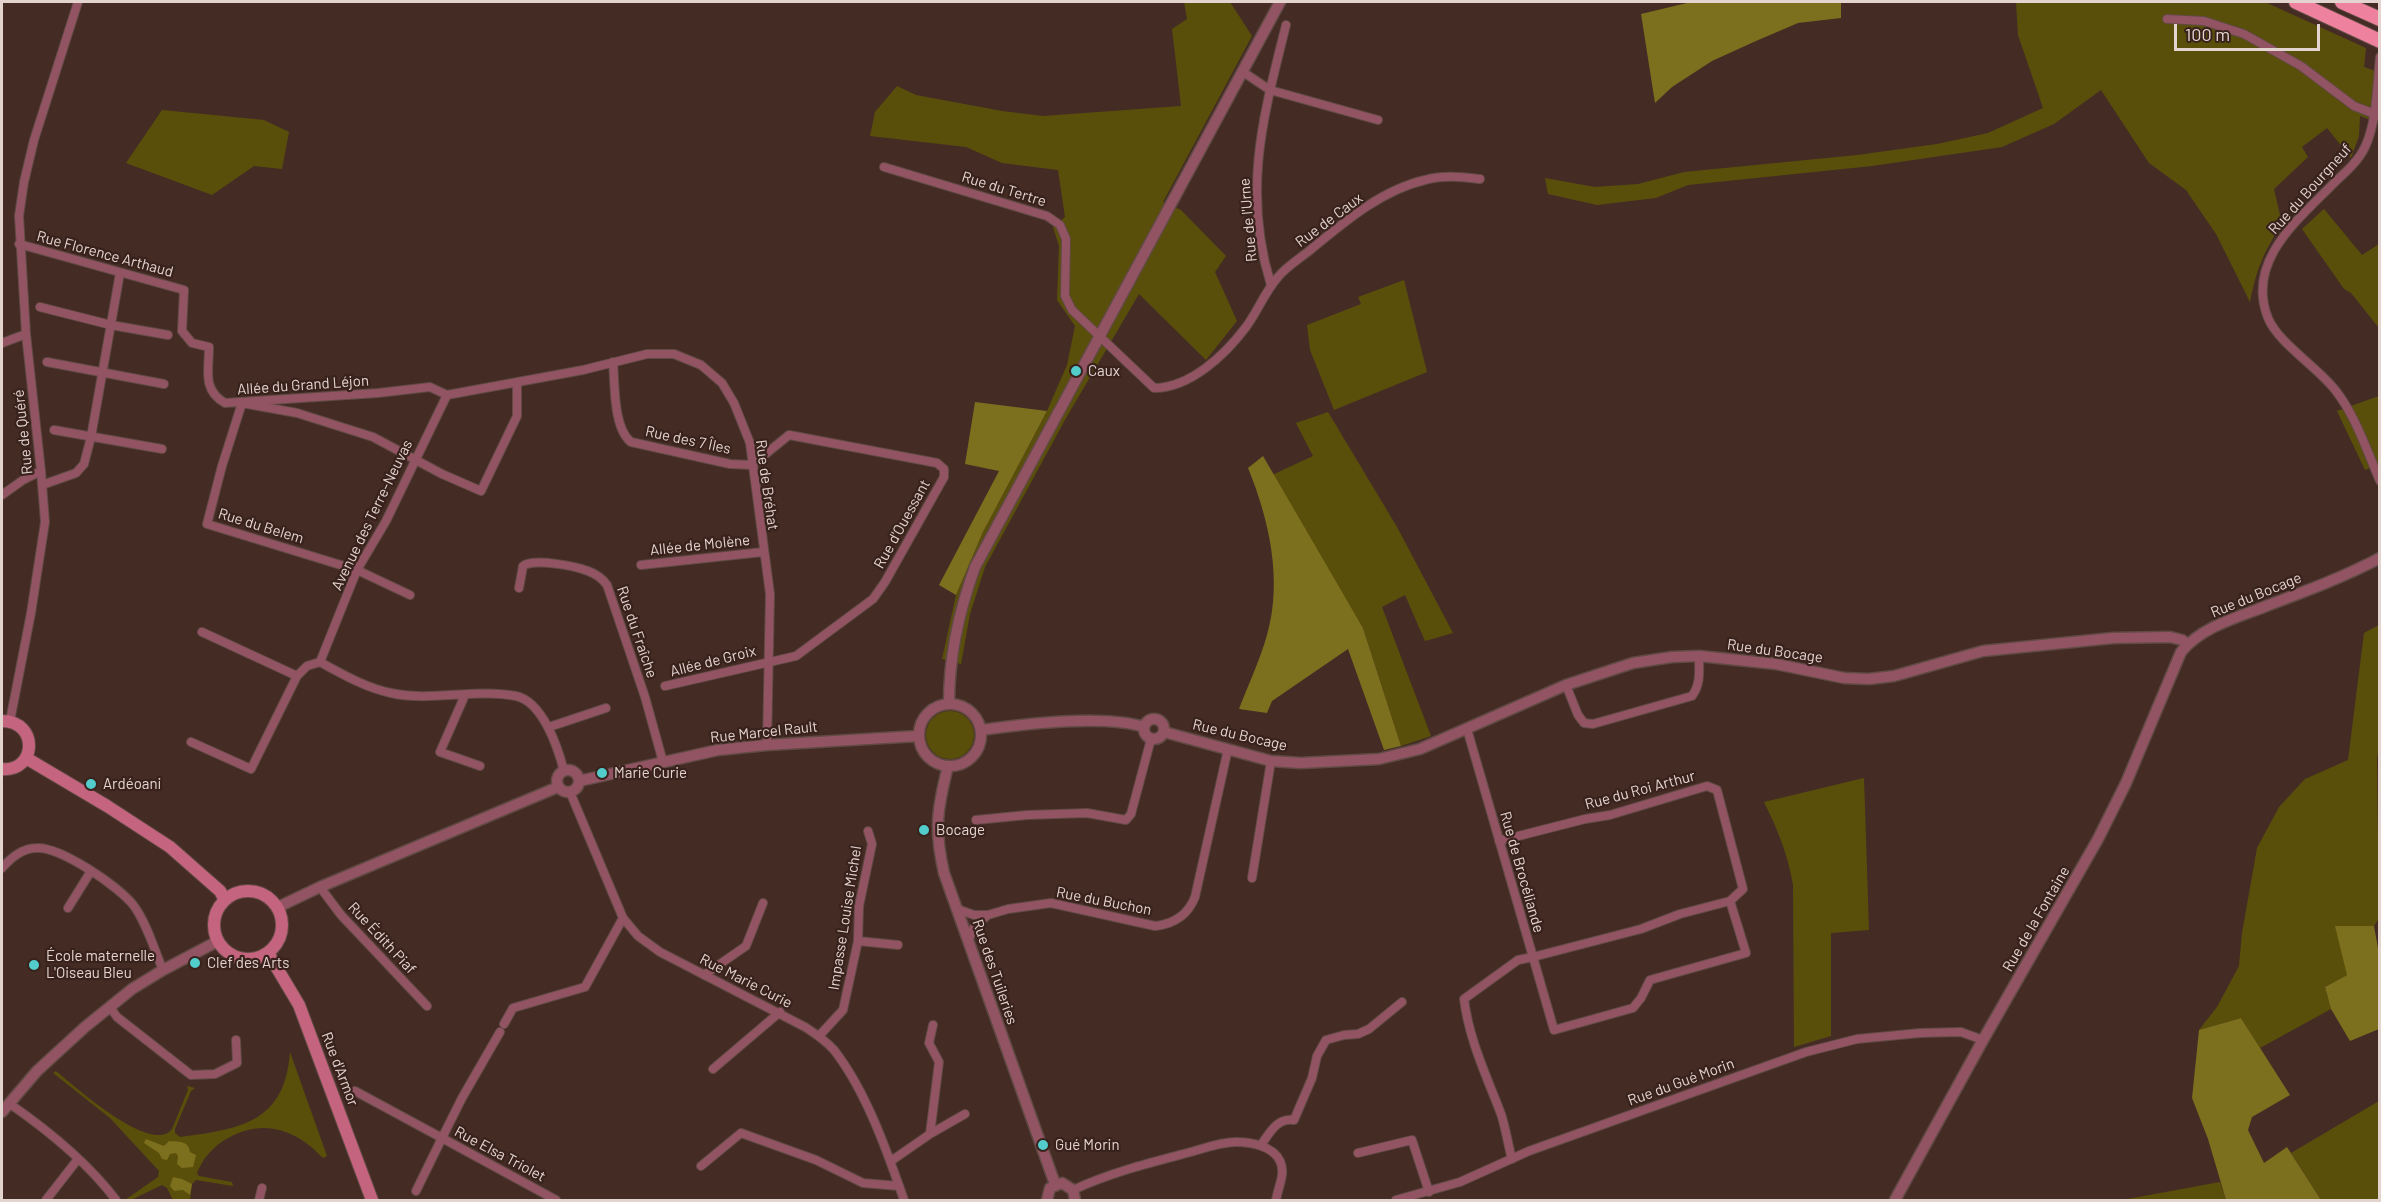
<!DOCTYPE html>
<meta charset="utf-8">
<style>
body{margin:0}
#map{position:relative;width:2381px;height:1202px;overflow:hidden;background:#442c25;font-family:Barlow,sans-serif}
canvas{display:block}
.frame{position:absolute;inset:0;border:3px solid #e4d4d0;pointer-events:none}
.scale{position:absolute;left:2174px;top:24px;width:146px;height:27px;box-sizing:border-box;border:3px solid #e4d4d0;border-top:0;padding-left:8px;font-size:18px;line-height:21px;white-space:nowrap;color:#e4d4d0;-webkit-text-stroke:4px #39221c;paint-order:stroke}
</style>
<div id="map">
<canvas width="2381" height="1202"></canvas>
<div class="frame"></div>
<div class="scale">100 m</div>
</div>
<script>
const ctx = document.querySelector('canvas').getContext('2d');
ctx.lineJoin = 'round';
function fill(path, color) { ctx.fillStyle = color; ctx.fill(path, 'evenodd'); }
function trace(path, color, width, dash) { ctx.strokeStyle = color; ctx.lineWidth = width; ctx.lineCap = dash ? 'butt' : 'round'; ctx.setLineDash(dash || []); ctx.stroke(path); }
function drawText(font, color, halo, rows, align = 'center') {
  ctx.font = font + ' Barlow,sans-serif'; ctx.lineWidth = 4.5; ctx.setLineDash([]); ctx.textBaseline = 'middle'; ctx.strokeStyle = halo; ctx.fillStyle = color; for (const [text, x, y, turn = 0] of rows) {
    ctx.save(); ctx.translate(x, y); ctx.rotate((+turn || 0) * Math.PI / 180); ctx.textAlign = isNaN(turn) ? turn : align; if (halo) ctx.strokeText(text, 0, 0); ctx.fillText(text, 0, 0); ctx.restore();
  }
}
fill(new Path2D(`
 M1184 2H1230L1252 36 1163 202 1181 210 1226 256 1215 272 1237 321 1206 360 1139 294 1066 418 985 567 970 614 961 664 942 659 956 595 983 532 1047 411 1067 365 1075 326 1057 300 1059 246 1053 227 1065 217 1058 170 1002 163 966 147 870 136 875 112 897 86 916 95 1002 111 1043 116 1181 106 1172 29 1187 19Z
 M2016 2H2265L2366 48 2364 67 2379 72V123L2360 116 2359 136 2351 158 2327 128 2302 147 2308 157 2274 189 2282 224C2263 253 2257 268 2250 302L2216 234 2186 190 2149 163 2101 90 2054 124 2002 147 1872 166 1688 185 1656 198 1597 205 1548 194 1545 178 1595 187 1638 184 1684 172 1857 155 1937 144 1988 133 2043 108 2018 35Z
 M162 110 264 120 289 132 282 169 254 166 212 195 126 163Z
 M2324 209 2362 255 2379 244V328L2351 293 2344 289 2302 229Z
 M1404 280 1427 372 1334 410 1310 350 1307 325 1361 304 1358 297Z
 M2379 396V464L2365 470 2337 411Z
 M1328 412 1397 527 1453 633 1425 641 1405 595 1382 607 1431 736 1401 746 1363 628 1272 475 1313 456 1296 423Z
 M2379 625 2380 735 2377 760 2379 918 2374 926H2370L2347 975 2325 987 2331 1009 2260 1048 2241 1018 2199 1030 2217 1007 2239 966 2242 933 2257 848 2279 807 2305 779 2348 760 2364 633Z
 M926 735a24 24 0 1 1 48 0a24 24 0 1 1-48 0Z
 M1864 778 1869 930 1831 933V1036L1794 1047 1793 885C1788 855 1778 830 1764 802Z
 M290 1052 327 1156 323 1158C295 1128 260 1117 223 1141 212 1148 202 1160 197 1173L199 1176 232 1182 233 1186 196 1180 192 1184 190 1200H173L167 1188 162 1185 131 1200H125L158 1177 159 1171 110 1118 53 1073 56 1071C73 1085 152 1156 172 1129L188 1090 187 1086 195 1088 191 1091 175 1129V1133L180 1137C240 1129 285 1123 290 1052Z
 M2379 1101V1200H2321L2291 1153Z
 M2220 1182 2226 1200H2122Z`), '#5a4f0a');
fill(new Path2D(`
 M1691 2H1841V18L1798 23 1756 41 1712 61 1672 87 1655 103 1641 14Z
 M975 402 1047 411 983 532 956 595 939 585 999 471 965 464Z
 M1263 456 1363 628 1401 746 1384 750 1348 649 1272 701 1267 713 1239 709C1248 685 1260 660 1267 635 1283 580 1269 519 1248 468Z
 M2335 926H2374L2379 954V1029L2350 1041 2331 1009 2325 987 2347 975Z
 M2241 1018 2290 1095 2252 1117 2248 1130 2264 1163 2287 1147 2321 1200H2226L2208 1139 2192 1098 2199 1030Z
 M146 1139 164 1146 169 1141C179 1142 188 1140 190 1152L196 1155 193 1167 182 1168 177 1164 178 1156 176 1153 170 1154 167 1160 162 1159 159 1153 144 1143Z
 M173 1177 182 1179 192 1184 190 1195 183 1190 174 1191 170 1186Z`), '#7c6f1d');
const minor = new Path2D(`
 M2167 19 2204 21 2244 34 2301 66 2354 106 2380 116
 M2380 57C2377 84 2377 122 2365 147 2359 160 2347 171 2336 181 2300 218 2245 260 2268 318 2278 343 2319 368 2336 391 2356 417 2367 451 2380 481
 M1243 72 1270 90 1378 120
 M884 167 1047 216 1060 225 1066 239 1065 296 1072 310 1154 388C1190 388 1225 355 1246 327 1258 311 1264 293 1278 277 1286 267 1299 259 1309 251 1343 223 1381 190 1425 180 1443 175 1461 177 1480 179
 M19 244 184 290 182 331 192 343 209 347C209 370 202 390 225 403L378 393 430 387 447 395
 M1271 285C1242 191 1263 117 1286 25
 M40 307 111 325 168 335
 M2 343 26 334
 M47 362 164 384
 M613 362C615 384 613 428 631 442L730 464 752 465 789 435 937 463 944 469V477L885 582 873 599 796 656 665 686
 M54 430 162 449
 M42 485 76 473 84 464 91 437 120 273
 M2 495 23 480 41 471
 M641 565 763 552
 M519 588 523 566C534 558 575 566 588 571 596 574 602 578 607 585L645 697 663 762
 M410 595 357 570 207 524 222 466 242 403 297 413 373 437 442 474 481 491 517 416V383
 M202 632 297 676
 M320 662C342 674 366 688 391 693 431 702 476 688 516 696 543 702 558 748 564 771
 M1566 685 1578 715 1584 723 1593 724 1692 696C1701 684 1699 671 1699 656
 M465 695 440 752 480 766
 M10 721 31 613 45 522 41 471 26 334 19 216 24 182 34 140 78 2
 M549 727 606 708
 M1467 729 1533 957 1518 960 1464 999C1469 1040 1487 1077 1501 1114 1506 1129 1508 1145 1512 1159
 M191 742 251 769 297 676 307 666 320 662 357 570 386 521 447 395 583 370 647 354H674L701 365 722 383 734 403 750 443 770 594 767 745
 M570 792 623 918 638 936 660 952 805 1027C816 1034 826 1041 834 1050 866 1091 887 1151 904 1200
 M976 820 1027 815 1087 813 1126 820 1131 814 1151 739
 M1499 841 1585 819 1610 815 1707 786 1717 790 1743 889 1730 901 1680 914 1641 929 1533 957 1554 1030 1633 1008 1641 998 1650 980 1746 953 1730 901
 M2 868C11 858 22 848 37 848 61 847 120 887 134 906 147 924 154 949 163 970
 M1252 878 1271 761
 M320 887 341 915 427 1006
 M68 908 91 871
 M957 909 974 915H988
 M858 941 898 945
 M968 941 974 927 988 915 1008 909 1051 903 1155 926C1173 924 1188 915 1195 897L1228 749
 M704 975 746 946 763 903
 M110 1007 117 1017 191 1075 215 1074 237 1063 236 1040
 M504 1024 513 1008 585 987 623 918
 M500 1032 462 1098 442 1138 556 1200
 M819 1036 843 1010 858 941 859 906 872 844 868 831
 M713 1069 780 1012
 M355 1091 442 1138 416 1191
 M10 1104C49 1131 88 1163 116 1200
 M930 1134 965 1114
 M1261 1145C1269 1134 1277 1117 1294 1120L1312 1078 1317 1056 1326 1040 1344 1035 1358 1034 1369 1029 1402 1002
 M1358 1153 1412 1140 1429 1192
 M891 1161 930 1134 939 1062 929 1043 933 1025
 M701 1166 741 1133 816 1160 863 1183 899 1186
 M1073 1190C1109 1173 1149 1163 1187 1153 1203 1149 1219 1142 1236 1142 1251 1142 1273 1146 1280 1161 1286 1174 1278 1187 1276 1200
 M46 1200 78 1159
 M259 1200 262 1188
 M1396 1200 1460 1182 1529 1151 1806 1052 1857 1039 1920 1033 1961 1032 1983 1040`);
const tertiary = new Path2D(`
 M949 703C949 657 959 611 975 567L1280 2
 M919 735a31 31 0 1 1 62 0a31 31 0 1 1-62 0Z
 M1144 729a10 10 0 1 1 20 0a10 10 0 1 1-20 0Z
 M981 730C1024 724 1103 714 1144 727
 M1164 732 1271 761 1301 763 1379 759 1420 749 1566 685 1633 663 1672 657 1699 656 1776 664 1844 678 1869 679 1894 676 1983 651 2113 638 2170 637 2182 640 2187 644
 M948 766C937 810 934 829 944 873L1055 1184
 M557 781a11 11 0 1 1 22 0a11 11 0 1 1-22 0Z
 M579 781 718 750 767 745 918 736
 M278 907 320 887 558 787
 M2 1112 37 1071 85 1027 132 989 163 970 218 941
 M1047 1200 1050 1188 1062 1183 1073 1190 1075 1200
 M1895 1200 1983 1040 2098 839 2126 783 2181 652C2202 626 2239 617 2269 605 2306 591 2344 577 2380 558`);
const secondary = new Path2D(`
 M2 721C39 721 37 772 2 769
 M26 758 107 806 170 847 220 891 225 900
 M214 925a34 34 0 1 1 68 0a34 34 0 1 1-68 0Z
 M268 953 299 1005 372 1200`);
const trunk = new Path2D(`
 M2296 2 2380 41
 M2342 2 2380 19`);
trace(minor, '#614a44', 10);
trace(tertiary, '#614a44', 13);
trace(secondary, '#614a44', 14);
trace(trunk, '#614a44', 16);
trace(minor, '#925463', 8);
trace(tertiary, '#925463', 10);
trace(secondary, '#c5647e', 12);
trace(trunk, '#ee829e', 14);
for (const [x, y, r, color] of [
 [1076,371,6,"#52cdcc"],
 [602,773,6,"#52cdcc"],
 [91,784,6,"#52cdcc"],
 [924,830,6,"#52cdcc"],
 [195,963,6,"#52cdcc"],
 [34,965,6,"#52cdcc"],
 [1043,1145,6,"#52cdcc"]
]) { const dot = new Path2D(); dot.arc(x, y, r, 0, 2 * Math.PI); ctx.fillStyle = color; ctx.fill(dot); trace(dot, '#39221c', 2); }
drawText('15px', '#e4d4d0', '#39221c', [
 ["Rue du Tertre",1004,189,17],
 ["Rue du Bourgneuf",2310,189,-48],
 ["Rue de l'Urne",1248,220,-95],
 ["Rue de Caux",1329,220,-37],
 ["Rue Florence Arthaud",105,254,15],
 ["Allée du Grand Léjon",303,385,-4],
 ["Rue de Quéré",23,432,-96],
 ["Rue des 7 Îles",688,440,12],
 ["Rue de Bréhat",767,485,82],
 ["Avenue des Terre-Neuvas",372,515,-64],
 ["Rue d'Ouessant",902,524,-61],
 ["Rue du Belem",261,526,17],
 ["Allée de Molène",700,545,-6],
 ["Rue du Bocage",2256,595,-22],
 ["Rue du Fraîche",637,632,71],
 ["Rue du Bocage",1775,651,8],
 ["Allée de Groix",713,661,-14],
 ["Rue Marcel Rault",764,732,-6],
 ["Rue du Bocage",1240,735,13],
 ["Rue du Roi Arthur",1640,790,-15],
 ["Rue de Brocéliande",1522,872,74],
 ["Rue du Buchon",1104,901,11],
 ["Impasse Louise Michel",845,918,-81],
 ["Rue de la Fontaine",2036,919,-60],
 ["Rue Édith Piaf",382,938,47],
 ["Rue des Tuileries",995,972,71],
 ["Rue Marie Curie",746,981,27],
 ["Rue d'Armor",340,1069,69],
 ["Rue du Gué Morin",1681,1082,-20],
 ["Rue Elsa Triolet",500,1154,28]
]);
drawText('15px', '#e4d4d0', '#39221c', [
 ["Caux",1088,371],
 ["Marie Curie",614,773],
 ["Ardéoani",103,784],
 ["Bocage",936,830],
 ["École maternelle",46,956],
 ["L'Oiseau Bleu",46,973],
 ["Clef des Arts",207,963],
 ["Gué Morin",1055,1145]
], 'left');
</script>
